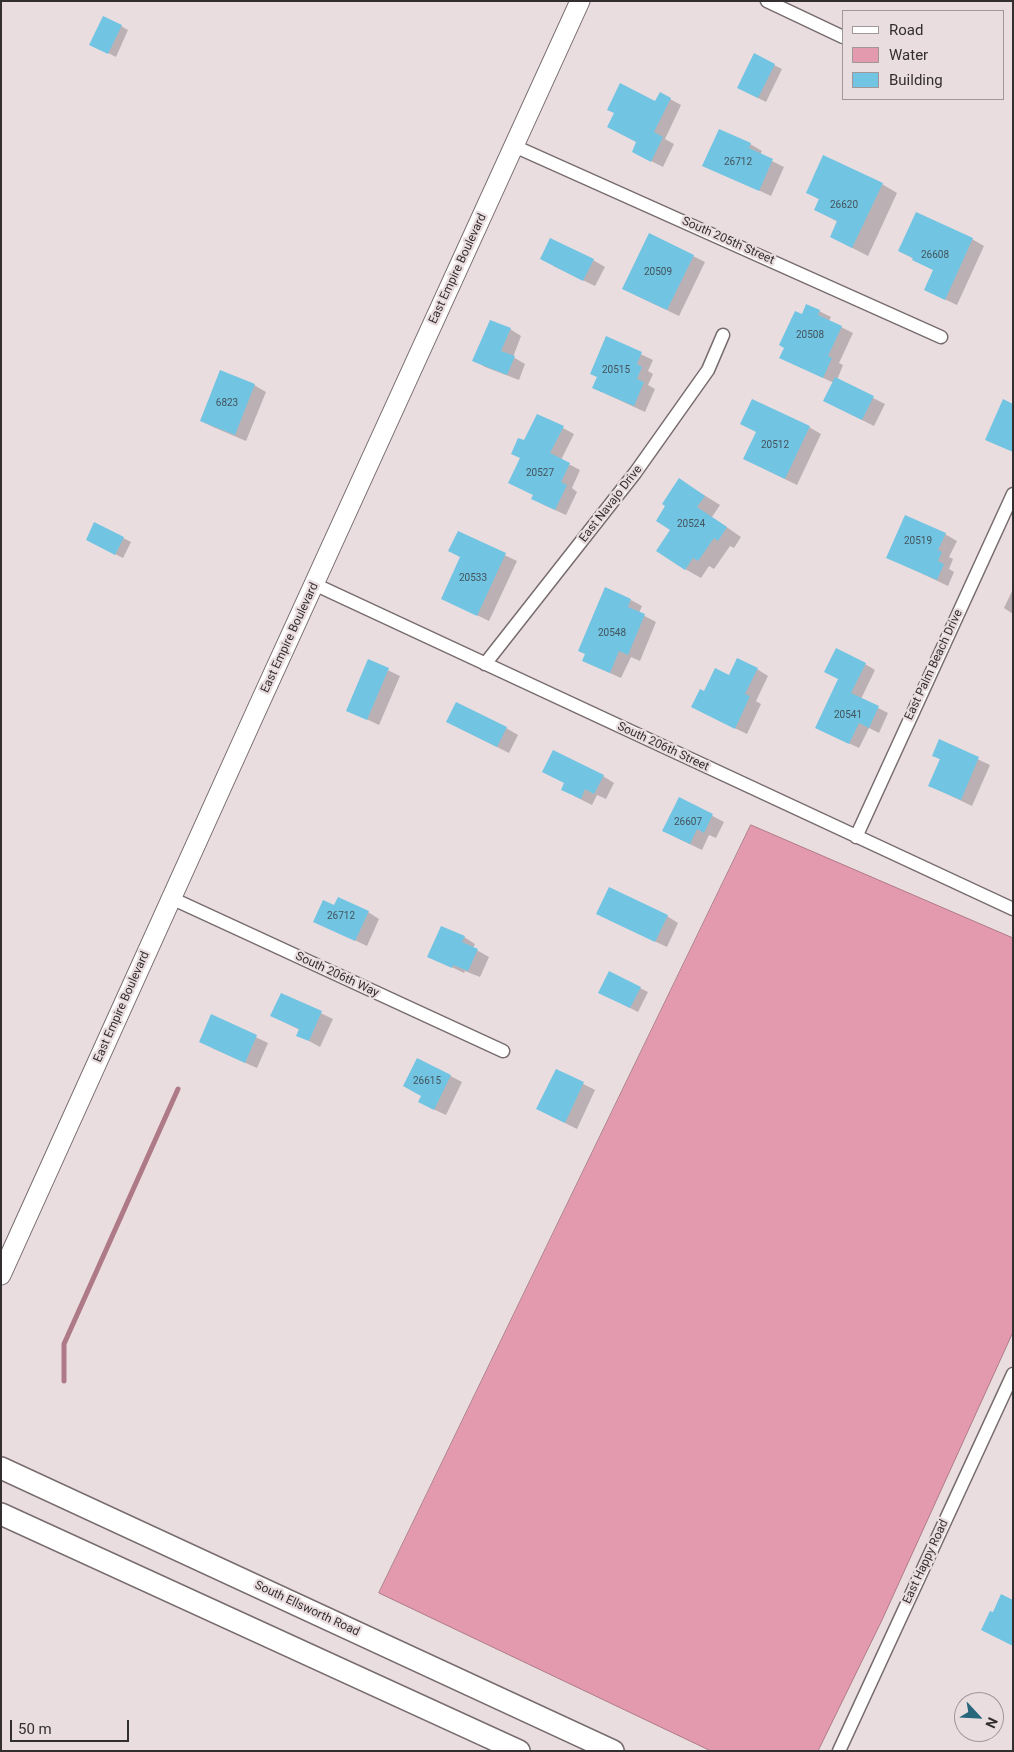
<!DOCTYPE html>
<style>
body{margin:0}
#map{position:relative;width:1014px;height:1752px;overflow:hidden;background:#eadde0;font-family:Roboto,sans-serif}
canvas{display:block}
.frame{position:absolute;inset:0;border:2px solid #332e2f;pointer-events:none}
.legend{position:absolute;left:842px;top:10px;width:162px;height:90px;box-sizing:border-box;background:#eadde0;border:1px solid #a19799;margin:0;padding:6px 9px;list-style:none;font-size:15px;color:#332e2f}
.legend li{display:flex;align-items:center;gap:10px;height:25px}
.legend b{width:25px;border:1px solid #a19799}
.north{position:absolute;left:954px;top:1692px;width:50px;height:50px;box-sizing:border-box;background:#eadde0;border:1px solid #a19799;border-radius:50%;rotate:115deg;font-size:14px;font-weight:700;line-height:20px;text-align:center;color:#332e2f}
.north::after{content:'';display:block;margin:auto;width:18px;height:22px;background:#27667b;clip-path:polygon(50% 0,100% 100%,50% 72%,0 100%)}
.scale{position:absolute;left:10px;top:1720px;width:119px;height:22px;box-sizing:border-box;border:2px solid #332e2f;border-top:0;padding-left:6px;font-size:15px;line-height:18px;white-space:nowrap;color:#332e2f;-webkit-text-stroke:4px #eadde0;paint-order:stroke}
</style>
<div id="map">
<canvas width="1014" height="1752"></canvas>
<div class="frame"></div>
<ul class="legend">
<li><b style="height:6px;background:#fff"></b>Road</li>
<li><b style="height:14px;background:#e39aae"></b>Water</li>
<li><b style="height:14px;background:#71c4e2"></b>Building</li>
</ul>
<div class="north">N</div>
<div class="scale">50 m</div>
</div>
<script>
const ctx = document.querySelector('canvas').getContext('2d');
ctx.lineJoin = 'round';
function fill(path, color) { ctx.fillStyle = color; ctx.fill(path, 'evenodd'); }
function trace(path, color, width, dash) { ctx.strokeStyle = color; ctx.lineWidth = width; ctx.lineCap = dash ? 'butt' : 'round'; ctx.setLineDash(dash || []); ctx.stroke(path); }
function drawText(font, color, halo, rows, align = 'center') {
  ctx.font = font + ' Roboto,sans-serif'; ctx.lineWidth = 4.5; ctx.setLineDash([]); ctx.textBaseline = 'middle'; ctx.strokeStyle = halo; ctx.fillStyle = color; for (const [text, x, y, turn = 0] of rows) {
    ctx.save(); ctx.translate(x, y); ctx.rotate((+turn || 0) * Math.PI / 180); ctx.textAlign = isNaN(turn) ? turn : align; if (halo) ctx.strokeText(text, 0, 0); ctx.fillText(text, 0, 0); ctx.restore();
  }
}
const water = new Path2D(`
 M751 825 1013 938V1332L882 1620 818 1751H711L379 1593Z`);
fill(water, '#e39aae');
trace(water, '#ae7a88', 1);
fill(new Path2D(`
 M121 26 128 30 116 57 98 48Z
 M754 55 782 69 766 102 746 92Z
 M670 99 681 105 665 139 674 144 663 167 645 158 638 142 616 113Z
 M750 144 762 151 760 155 784 167 771 196 704 165Z
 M882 184 897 193 868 256 831 237 838 222 816 210 820 200 807 192Z
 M649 234 705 262 679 316 635 295Z
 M972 239 984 246 957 305 925 290 934 270 899 251Z
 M593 260 605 267 595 286 553 266Z
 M819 311 831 317 829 321 853 333 839 363 843 365 837 380 885 404 874 426 836 407 834 383 781 358 803 316Z
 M510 329 521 336 513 357 525 364 519 380 485 367 474 360Z
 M607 338 653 360 648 371 653 374 648 385 655 389 645 412 593 388 598 377Z
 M254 385 266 392 246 441 213 427 201 421Z
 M809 427 821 434 797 485 744 459Z
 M563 428 574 434 561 460 580 470 572 488 577 492 566 515 544 505 535 496 521 458 525 442Z
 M680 480 720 505 712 517 741 537 734 548 730 546 714 569 709 566 701 578 685 569 672 530Z
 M458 533 517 561 489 621 442 598 461 557Z
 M945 534 957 541 949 557 953 559 949 569 954 572 948 586 887 557Z
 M123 538 131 542 123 558 95 544Z
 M1013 589V614L1004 608Z
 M631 600 642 606 639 613 656 622 640 661 631 657 621 678 583 661Z
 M369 661 400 676 379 725 347 710Z
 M865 664 875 670 861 699 888 713 879 733 869 728 859 748 827 733Z
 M757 669 768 676 756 701 761 704 747 734 692 707 705 693 730 677Z
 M459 728H506L518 735 509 753Z
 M939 741 990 765 972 806 930 786 941 760 933 755Z
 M603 776 614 783 606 799 597 795 592 805 574 796Z
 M680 799 724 822 716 838 709 835 702 850 675 837Z
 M368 912 379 919 367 946 315 921Z
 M667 916 678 923 667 947 609 920Z
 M464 937 475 944 473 948 489 957 480 977 465 971 464 973 429 956Z
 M610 973 648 992 638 1012 607 996Z
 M281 994 333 1019 320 1047 298 1035 300 1030 272 1016Z
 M212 1016 268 1043 257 1068 212 1048Z
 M418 1059 462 1082 446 1115 431 1108 422 1096Z
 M556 1070 595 1090 577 1129 549 1115Z`), '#0003');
trace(new Path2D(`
 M64 1381V1344L178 1089`), '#ae7a88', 5);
fill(new Path2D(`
 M103 16 122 25 108 54 89 45Z
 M754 53 775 64 758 98 737 88Z
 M620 83 655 101 660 92 671 98 654 132 663 137 651 162 632 152 636 142 607 127 614 113 607 110Z
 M719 129 751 143 749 148 773 159 759 191 702 166Z
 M823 155 883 183 852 248 830 237 837 221 814 210 819 199 806 193Z
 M916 212 973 238 945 300 924 290 933 270 912 260 913 258 898 251Z
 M649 233 694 255 667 310 622 289Z
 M550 238 594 259 583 281 540 259Z
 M806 304 820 310 818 315 842 326 828 356 832 358 823 378 779 358 784 348 779 345 795 311 802 314Z
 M490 320 511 328 501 351 515 356 507 375 472 361Z
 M606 336 642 352 637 364 642 367 637 379 644 382 634 406 592 388 597 377 590 374Z
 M220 370 255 384 235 435 200 421Z
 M835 377 874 396 862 420 823 401Z
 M752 399 810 426 785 479 743 459 756 432 740 424Z
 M1003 399 1013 404V452L985 440Z
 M537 414 564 426 550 453 570 463 561 482 567 485 555 510 531 499 533 495 508 483 520 458 511 454 518 438 524 440Z
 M679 478 705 496 697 507 727 527 718 541 714 538 698 561 693 558 685 570 656 551 670 530 656 521 665 506 662 504Z
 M905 515 946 533 938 550 942 552 938 561 944 564 937 580 886 558Z
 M94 522 124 537 115 555 86 540Z
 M458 531 506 553 477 616 441 599 460 557 448 551Z
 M605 587 631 599 628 607 645 614 628 655 619 651 610 673 582 661 585 654 578 651Z
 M836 648 866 663 851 693 879 706 869 728 859 723 849 744 815 728 838 679 824 672Z
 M737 658 758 668 745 694 750 696 735 729 691 707 700 689 704 691 715 668 729 675Z
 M368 659 389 668 367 720 346 711Z
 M456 702 507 727 497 747 446 722Z
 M939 739 979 757 961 800 928 786 940 759 932 756Z
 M553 750 604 775 594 794 585 789 581 799 561 790 564 783 542 772Z
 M679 797 713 814 704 833 697 829 690 844 662 831Z
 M609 887 668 915 655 942 596 914Z
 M338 897 369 911 355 941 313 922 323 900 334 905Z
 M441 926 465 936 462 942 478 949 468 971 453 965 452 968 427 957Z
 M609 971 641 987 630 1008 598 993Z
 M281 993 322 1011 309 1041 296 1036 299 1029 270 1016Z
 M211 1014 257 1035 245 1063 199 1042Z
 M417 1058 451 1075 434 1110 418 1102 421 1096 403 1086Z
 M556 1069 584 1082 565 1123 536 1109Z
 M1001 1594 1013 1600V1646L981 1630 990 1611 993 1612Z`), '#71c4e2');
const minor = new Path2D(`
 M767 1 843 37
 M514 146 941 337
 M314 584 1013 909
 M485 664 635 473 708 370 723 335
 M856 837 1013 494
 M171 898 503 1051
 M839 1751 1013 1374`);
const secondary = new Path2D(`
 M1 1275 257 709 580 1`);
const primary = new Path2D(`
 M1 1468 613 1751
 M1 1514 519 1751`);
trace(minor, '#776c6e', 15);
trace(secondary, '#776c6e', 21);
trace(primary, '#776c6e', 24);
trace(minor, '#fff', 12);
trace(secondary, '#fff', 19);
trace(primary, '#fff', 21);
drawText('10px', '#42545c', null, [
 ["26712",738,162],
 ["26620",844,205],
 ["26608",935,255],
 ["20509",658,272],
 ["20508",810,335],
 ["20515",616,370],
 ["6823",227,403],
 ["20512",775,445],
 ["20527",540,473],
 ["20524",691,524],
 ["20519",918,541],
 ["20533",473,578],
 ["20548",612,633],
 ["20541",848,715],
 ["26607",688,822],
 ["26712",341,916],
 ["26615",427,1081]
]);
drawText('12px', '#332e2f', '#eadde0', [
 ["South 205th Street",728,241,24],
 ["East Empire Boulevard",458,269,-65],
 ["East Navajo Drive",611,504,-52],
 ["East Empire Boulevard",290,638,-65],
 ["East Palm Beach Drive",934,665,-65],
 ["South 206th Street",663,747,25],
 ["South 206th Way",337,975,25],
 ["East Empire Boulevard",122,1007,-66],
 ["East Happy Road",926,1562,-65],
 ["South Ellsworth Road",307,1609,25]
]);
</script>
